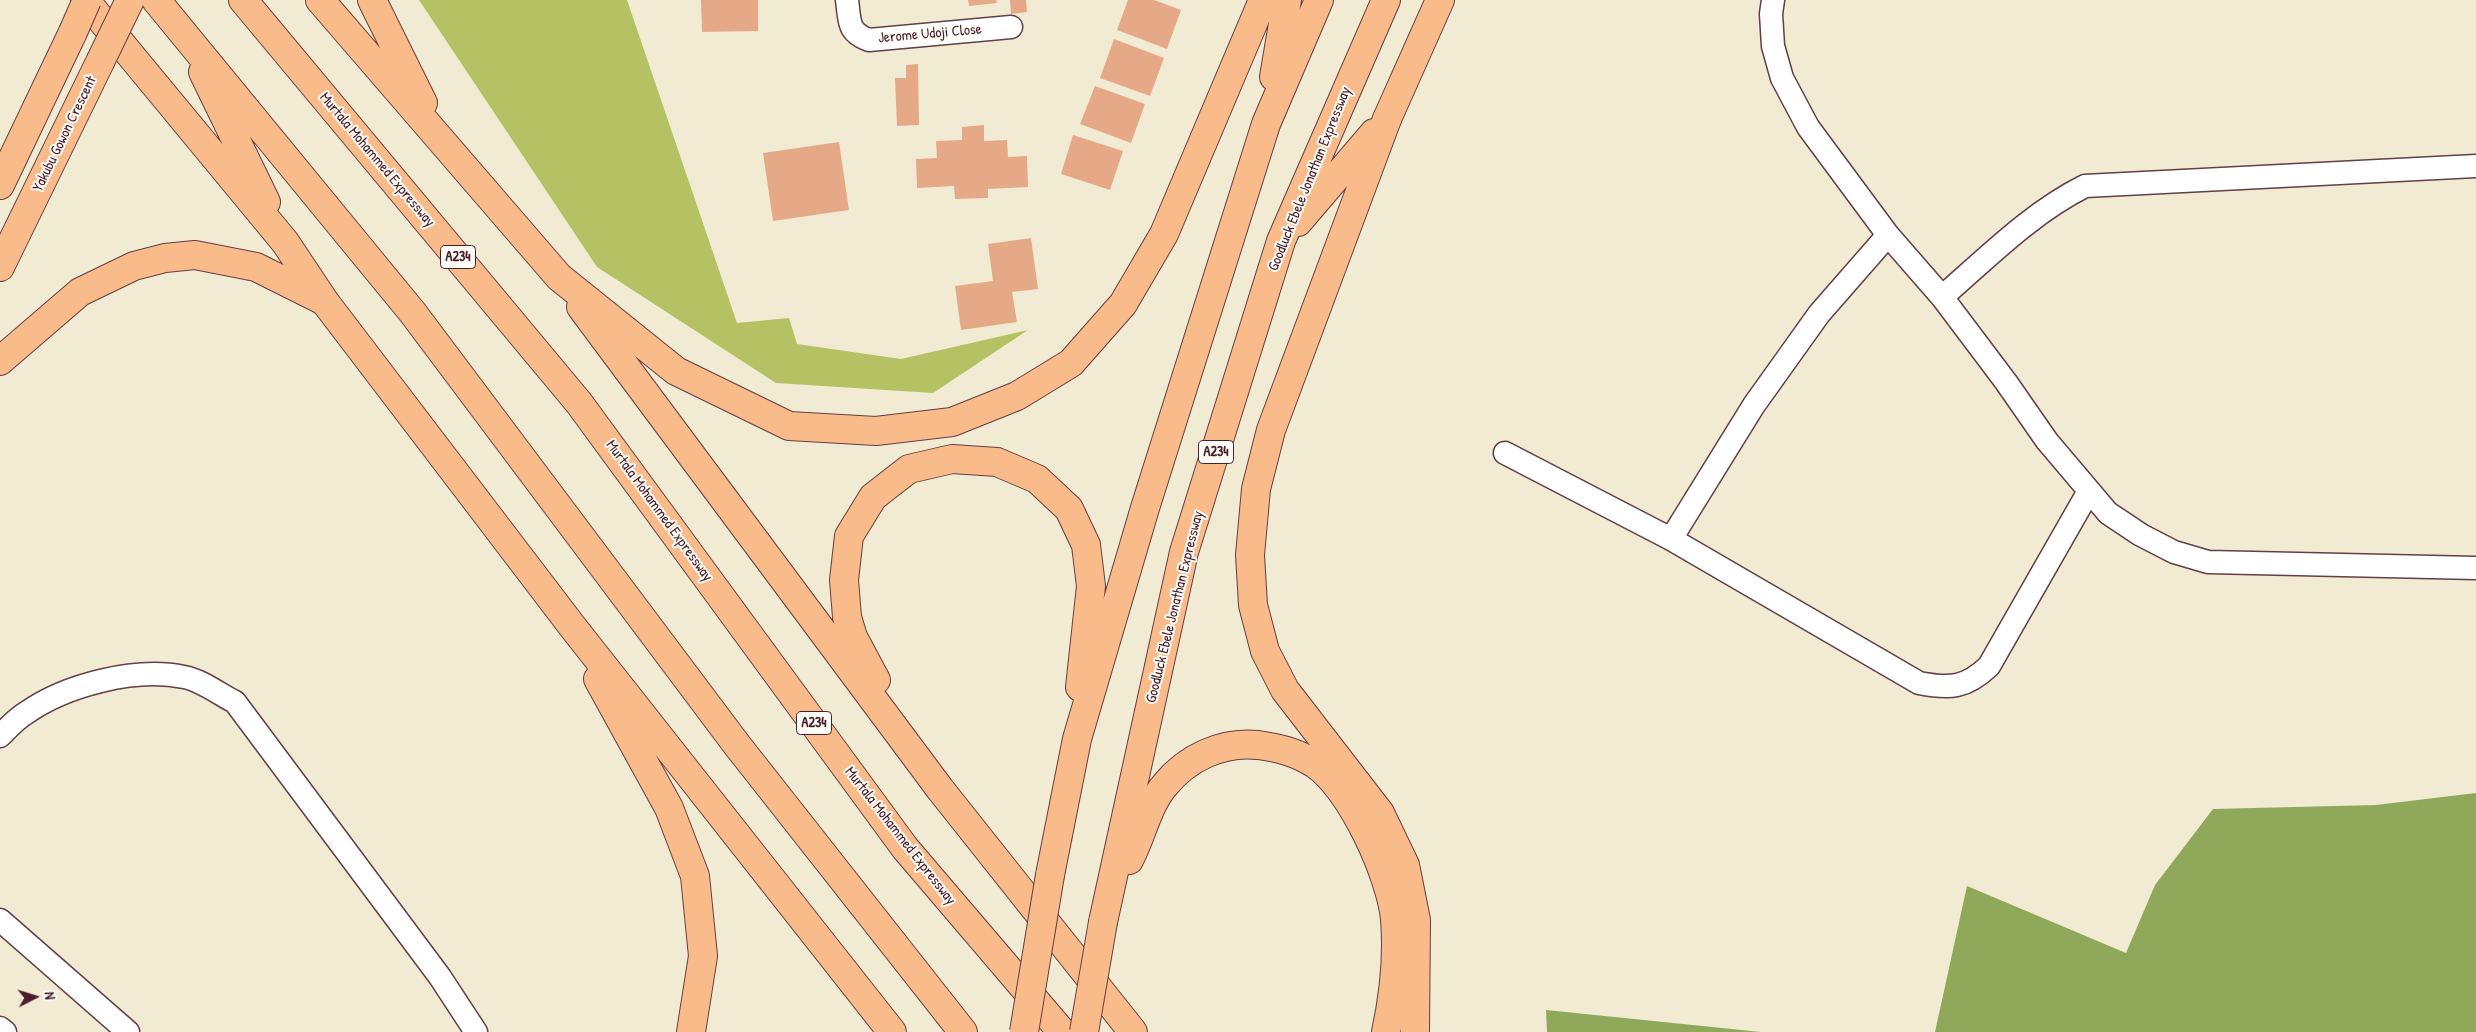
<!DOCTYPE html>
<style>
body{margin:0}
#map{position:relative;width:2476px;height:1032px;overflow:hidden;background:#f1ebd4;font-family:"Patrick Hand",sans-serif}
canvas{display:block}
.north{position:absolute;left:10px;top:972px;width:50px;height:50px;-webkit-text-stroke:4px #fdfcf7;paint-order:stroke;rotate:85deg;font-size:14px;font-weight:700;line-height:20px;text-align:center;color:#4a1f2b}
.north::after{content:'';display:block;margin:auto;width:18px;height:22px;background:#4a1f2b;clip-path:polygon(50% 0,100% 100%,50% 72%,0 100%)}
</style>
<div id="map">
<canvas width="2476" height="1032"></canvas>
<div class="north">N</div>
</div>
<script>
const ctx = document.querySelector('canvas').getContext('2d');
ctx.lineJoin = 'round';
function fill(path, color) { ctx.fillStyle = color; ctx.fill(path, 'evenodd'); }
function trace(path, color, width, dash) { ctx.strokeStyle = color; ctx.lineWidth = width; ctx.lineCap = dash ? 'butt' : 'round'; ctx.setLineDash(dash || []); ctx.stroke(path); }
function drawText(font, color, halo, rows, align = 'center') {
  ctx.font = font + ' "Patrick Hand",sans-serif'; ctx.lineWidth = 4; ctx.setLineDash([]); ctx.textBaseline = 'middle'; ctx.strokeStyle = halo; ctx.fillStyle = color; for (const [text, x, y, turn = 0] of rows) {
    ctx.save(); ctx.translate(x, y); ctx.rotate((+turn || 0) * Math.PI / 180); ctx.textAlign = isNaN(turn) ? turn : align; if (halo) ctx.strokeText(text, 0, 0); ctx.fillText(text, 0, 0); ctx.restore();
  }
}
fill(new Path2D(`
 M419 0H627L737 323 789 318 797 344 901 359 1028 330 933 393 776 383 597 267Z`), '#b4c264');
fill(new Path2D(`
 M2476 793V1032H1935L1967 886 2126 953 2155 885 2213 809 2376 805Z
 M1546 1010 1761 1032H1547Z`), '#8fa85a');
fill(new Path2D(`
 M701 0H758V31L702 32Z
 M968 0H996L997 3 969 6Z
 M1010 0H1026L1027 12 1011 14Z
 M1128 0H1154L1181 10 1167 49 1117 30Z
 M1114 39 1164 58 1150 96 1100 78Z
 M918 64 919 125 897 126 895 78H906V65Z
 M1095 86 1145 104 1131 143 1080 124Z
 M984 125V141L1007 140 1008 157 1027 156 1028 187 988 189V198L955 199 954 186 917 188 916 159 937 158 936 141 962 140V127Z
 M1073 135 1123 151 1110 190 1061 174Z
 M839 142 849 210 773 221 763 153Z
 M1031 238 1038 289 1012 292 1017 322 961 330 955 286 993 281 988 244Z`), '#e5a988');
const minor = new Path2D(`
 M847 0C850 21 847 32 869 40L1011 27
 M1773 0 1771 14 1773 46 1782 78 1808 127 1888 235 1942 297 2006 382 2047 441 2108 513 2141 535 2174 552 2208 562 2476 568
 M1942 297C1987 258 2031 213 2085 186L2476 166
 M1505 453 1671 539 1919 683C1950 689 1966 688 1989 666L2089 491
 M1671 539 1754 405 1819 314 1888 235
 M0 736C8 728 16 719 26 713 66 685 135 667 184 677 201 680 219 694 235 702L440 977 476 1032
 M0 920 128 1032
 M0 1028 5 1032`);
const major = new Path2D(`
 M1387 119 1440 0
 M0 185 73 32
 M0 267 100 62`);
const highway = new Path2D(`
 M85 0 285 242 325 302 572 626 892 1032
 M156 0 413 313 737 745 963 1032
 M243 0 579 403 905 848 1062 1032
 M320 0 559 277 676 371 789 426 876 431 952 422 1017 396 1071 363 1123 304 1164 234 1263 0
 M372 0 423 103
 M203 72 266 202
 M1274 77 1287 0
 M1387 119 1271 430 1256 489 1250 555 1253 605 1265 651 1285 690 1380 813 1405 865 1416 920 1415 1032
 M1298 222 1374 133
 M581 307 940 789 1133 1032
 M0 361 80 292 134 266 165 258 195 255 256 267 324 301
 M598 679 669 808 695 876 703 956 691 1032
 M876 680 853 637 847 617 844 580 849 536 873 497 909 469 952 459 997 462 1037 479 1069 509 1086 545 1091 586 1080 687
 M1129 860C1142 836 1147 806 1165 785 1187 758 1222 741 1258 745 1279 748 1296 752 1315 764 1351 788 1391 876 1395 919 1398 957 1394 995 1386 1032
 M1050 875 1077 739 1145 508 1266 124 1319 0
 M1103 922 1184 552 1281 241 1386 0`);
trace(minor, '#633e44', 25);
trace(major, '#633e44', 30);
trace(highway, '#633e44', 30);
trace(minor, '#fff', 22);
trace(major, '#fabb8b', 28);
trace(highway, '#fabb8b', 28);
const majorBridge = new Path2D(`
 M73 32 87 0
 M100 62 130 0`);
const highwayBridge = new Path2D(`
 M1024 1032 1050 875
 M1084 1032 1103 922`);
trace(majorBridge, '#633e44', 30, []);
trace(highwayBridge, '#633e44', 30, []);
trace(majorBridge, '#fabb8b', 28);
trace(highwayBridge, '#fabb8b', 28);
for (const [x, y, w] of [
 [458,257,35],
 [1216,452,35],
 [814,723,35]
]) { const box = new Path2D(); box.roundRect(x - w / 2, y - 11.5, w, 23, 4); ctx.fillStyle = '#fdfcf7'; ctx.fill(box); trace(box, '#4a1f2b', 1); }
drawText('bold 14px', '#4a1f2b', null, [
 ["A234",458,257],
 ["A234",1216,452],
 ["A234",814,723]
]);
drawText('15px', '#4a1f2b', '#fdfcf7', [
 ["Jerome Udoji Close",930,34,-5],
 ["Yakubu Gowon Crescent",65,134,-64],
 ["Murtala Mohammed Expressway",377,160,50],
 ["Goodluck Ebele Jonathan Expressway",1310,179,-68],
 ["Murtala Mohammed Expressway",659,511,54],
 ["Goodluck Ebele Jonathan Expressway",1175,607,-76],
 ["Murtala Mohammed Expressway",900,836,52]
]);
</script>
